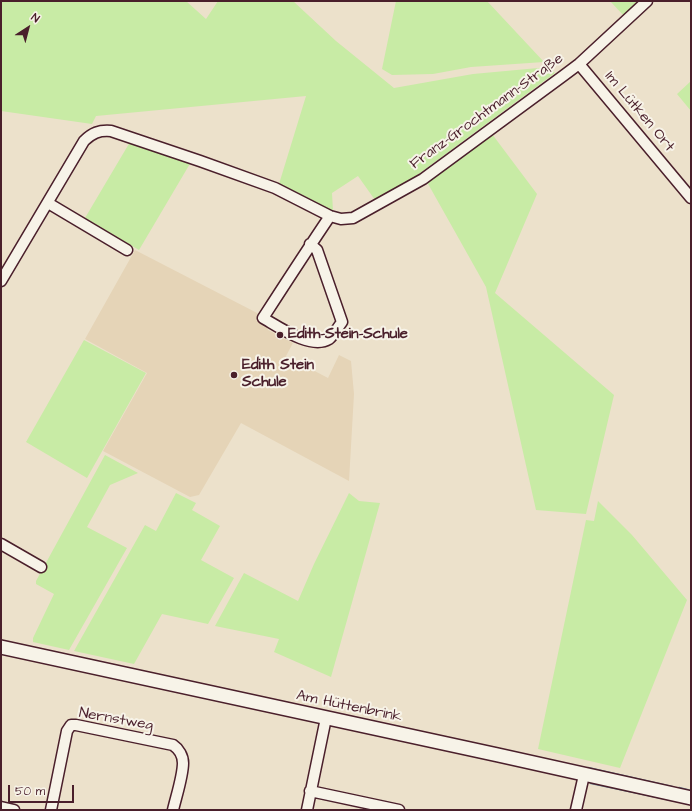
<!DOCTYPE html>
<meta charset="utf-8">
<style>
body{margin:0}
#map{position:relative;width:692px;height:811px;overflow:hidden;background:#ece1cb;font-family:"Architects Daughter",sans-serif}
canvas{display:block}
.frame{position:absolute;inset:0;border:2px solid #4a1f2b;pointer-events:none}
.north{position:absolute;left:8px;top:8px;width:40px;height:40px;-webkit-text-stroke:3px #f7f3e8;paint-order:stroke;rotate:36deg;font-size:11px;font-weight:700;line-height:16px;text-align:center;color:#4a1f2b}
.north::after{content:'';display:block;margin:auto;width:14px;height:18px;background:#4a1f2b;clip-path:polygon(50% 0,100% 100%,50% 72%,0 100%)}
.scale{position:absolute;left:8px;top:785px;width:66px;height:18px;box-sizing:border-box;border:2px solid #4a1f2b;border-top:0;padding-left:5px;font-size:12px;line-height:14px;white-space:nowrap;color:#4a1f2b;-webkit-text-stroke:3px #f7f3e8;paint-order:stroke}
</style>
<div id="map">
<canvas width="692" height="811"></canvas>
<div class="frame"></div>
<div class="north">N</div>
<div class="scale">50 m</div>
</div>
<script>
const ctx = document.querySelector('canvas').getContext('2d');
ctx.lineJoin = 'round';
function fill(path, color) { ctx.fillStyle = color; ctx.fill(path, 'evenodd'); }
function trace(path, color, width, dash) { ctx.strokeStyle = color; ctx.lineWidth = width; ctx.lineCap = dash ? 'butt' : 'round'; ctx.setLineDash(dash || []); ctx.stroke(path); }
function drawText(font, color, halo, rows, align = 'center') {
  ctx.font = font + ' "Architects Daughter",sans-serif'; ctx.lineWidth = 4; ctx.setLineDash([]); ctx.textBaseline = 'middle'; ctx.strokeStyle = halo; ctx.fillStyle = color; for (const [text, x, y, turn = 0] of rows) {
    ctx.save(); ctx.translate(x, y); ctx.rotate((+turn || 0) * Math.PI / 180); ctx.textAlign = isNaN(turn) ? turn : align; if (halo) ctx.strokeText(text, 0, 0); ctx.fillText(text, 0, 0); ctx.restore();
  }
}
fill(new Path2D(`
 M135 250 259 314 256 320 266 325 268 330 293 343 286 356 328 378 339 355 351 361 354 394 349 481 241 423 199 495 190 497 103 451 147 373 85 339Z`), '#e5d4b7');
fill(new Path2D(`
 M1 1H186L206 19 218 1H293L336 41 394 88 473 74 549 67 555 73 416 176 375 200 358 176 332 193 333 211 279 184 306 96 96 116 92 124 1 111Z
 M396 1H487L544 62 471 67 433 74 392 75 382 69Z
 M610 1H641L624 16Z
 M691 81V111L677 94Z
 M492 134 537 194 495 293 614 395 586 514 536 510 486 287 427 182Z
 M130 142 191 162 139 250 85 218Z
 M84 340 146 373 87 478 26 442Z
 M105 455 138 473 110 485 87 527 127 548 69 650 33 642V638L54 594 36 584V581Z
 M176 493 196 503 192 510 220 526 201 560 234 578 208 624 162 614 134 664 74 651 145 525 156 531Z
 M349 493 359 501 380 503 331 677 274 652 279 639 215 626 244 573 298 601 314 564Z
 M598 501 632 535 687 600 620 768 538 749 586 520 594 521Z`), '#c8eba5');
trace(new Path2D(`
 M588 768 672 787
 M591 783 681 802
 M679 788 691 791`), '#6f8c9c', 2.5);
const minor = new Path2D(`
 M579 64 691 198
 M48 203 127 250
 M310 244 317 250 342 322C338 327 334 335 329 339 311 350 279 327 263 318 285 284 307 250 330 216
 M1 281 84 141C92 133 99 130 111 131L200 161 275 188 330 216 341 219 353 218 423 179 563 76 579 64 647 1
 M1 544 41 567
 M310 791 399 810
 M1 807 14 810
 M51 810 67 731 71 725H76L173 745C179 749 183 756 183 763 183 776 176 797 173 810
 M307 810 326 718
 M576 810 584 775`);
const tertiary = new Path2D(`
 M1 647 498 755 691 798`);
trace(minor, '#4a1f2b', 13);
trace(tertiary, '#4a1f2b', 16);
trace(minor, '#f7f3e8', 10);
trace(tertiary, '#f7f3e8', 13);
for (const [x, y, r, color] of [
 [280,335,4,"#4a1f2b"],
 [234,375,4,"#4a1f2b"]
]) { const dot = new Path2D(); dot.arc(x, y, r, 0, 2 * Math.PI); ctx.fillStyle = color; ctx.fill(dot); trace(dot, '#f7f3e8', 1.5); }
drawText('15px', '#4a1f2b', '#f7f3e8', [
 ["Franz-Grochtmann-Straße",487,112,-36],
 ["Im Lütken Ort",639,112,50],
 ["Am Hüttenbrink",349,707,12],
 ["Nernstweg",116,720,10]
]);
drawText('bold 15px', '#4a1f2b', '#f7f3e8', [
 ["Edith-Stein-Schule",288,335],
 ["Edith Stein",242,366],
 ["Schule",242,383]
], 'left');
</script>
